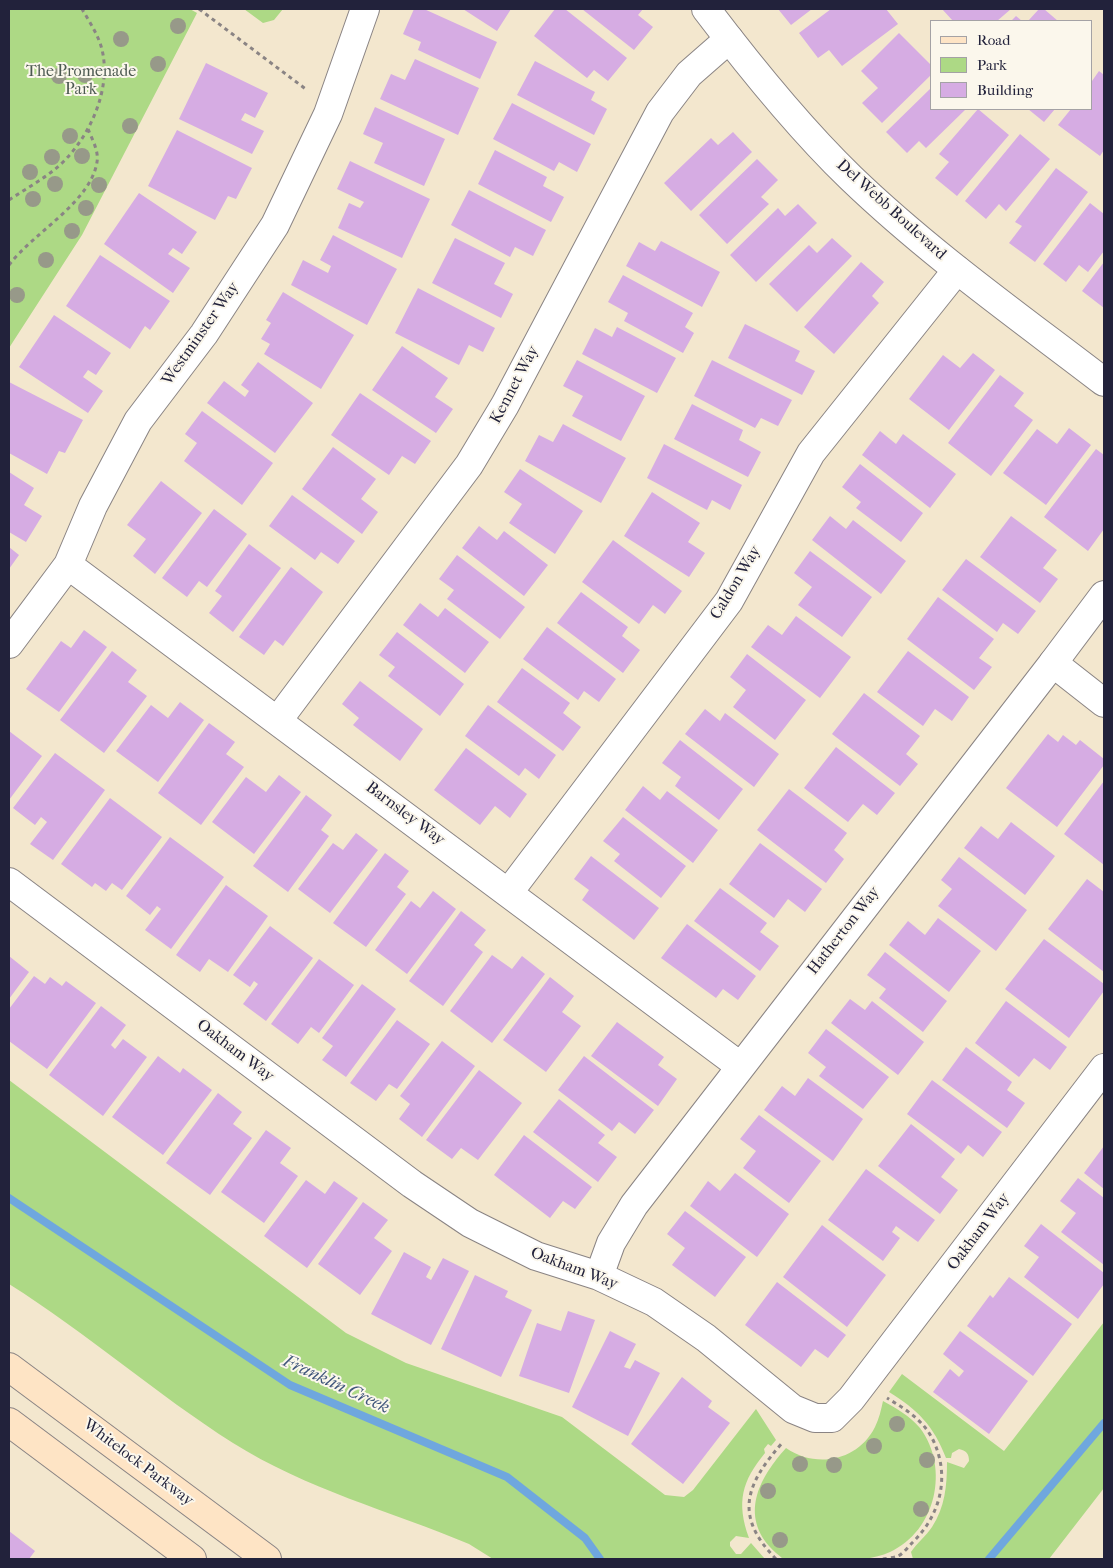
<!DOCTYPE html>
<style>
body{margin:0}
#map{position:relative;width:1113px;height:1568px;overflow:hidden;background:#f3e7ce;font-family:"IM FELL French Canon",serif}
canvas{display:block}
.frame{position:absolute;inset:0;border:10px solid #22223b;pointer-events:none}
.legend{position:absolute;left:930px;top:20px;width:162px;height:90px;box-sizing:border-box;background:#fbf7ec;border:1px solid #a4a2a5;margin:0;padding:6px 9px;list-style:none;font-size:15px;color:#22223b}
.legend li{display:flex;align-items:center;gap:10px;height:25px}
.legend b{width:25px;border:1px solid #a4a2a5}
</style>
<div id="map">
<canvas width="1113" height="1568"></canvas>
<div class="frame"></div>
<ul class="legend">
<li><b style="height:6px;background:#fee4c5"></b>Road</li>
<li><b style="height:14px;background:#add985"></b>Park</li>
<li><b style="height:14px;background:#d6ace3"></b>Building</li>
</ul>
</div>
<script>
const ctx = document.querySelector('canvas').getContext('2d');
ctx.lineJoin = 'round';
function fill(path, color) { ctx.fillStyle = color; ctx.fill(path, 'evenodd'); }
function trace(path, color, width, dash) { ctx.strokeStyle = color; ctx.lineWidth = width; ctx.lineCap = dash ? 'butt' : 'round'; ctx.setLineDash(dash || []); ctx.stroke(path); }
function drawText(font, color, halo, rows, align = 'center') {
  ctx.font = font + ' "IM FELL French Canon",serif'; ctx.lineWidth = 4; ctx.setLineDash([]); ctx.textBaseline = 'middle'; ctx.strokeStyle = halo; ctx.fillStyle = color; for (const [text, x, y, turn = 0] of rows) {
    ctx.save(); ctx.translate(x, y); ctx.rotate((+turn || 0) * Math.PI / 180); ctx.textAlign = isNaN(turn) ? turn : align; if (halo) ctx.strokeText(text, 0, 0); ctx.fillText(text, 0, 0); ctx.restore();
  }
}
fill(new Path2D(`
 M9 9H190L197 13 82 235 9 348Z
 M244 9H283L274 20 263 23Z
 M9 1080 346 1333 406 1363 562 1417 665 1495 684 1497 693 1490 756 1409 776 1440 771 1446 768 1444 764 1449 765 1453C742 1481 736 1502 749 1538L736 1536 730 1542V1546L736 1554H741L751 1543 765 1559H493L469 1544C390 1511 306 1489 233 1443 156 1394 87 1333 9 1284Z
 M1104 1322V1488L1049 1559H913L911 1552C917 1543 926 1536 932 1527 945 1507 947 1486 947 1462L964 1468 969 1461C969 1453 966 1451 959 1449L952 1453 951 1458H946C934 1426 917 1409 889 1392L902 1374 1004 1451Z
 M883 1401C896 1408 910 1416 920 1428 950 1468 936 1531 890 1552 858 1566 817 1559 783 1559 779 1555 773 1551 769 1546 740 1512 761 1476 786 1448 816 1469 858 1461 875 1427 879 1419 881 1410 883 1401Z`), '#add985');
trace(new Path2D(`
 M9 1198 290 1385 507 1477 585 1538 600 1559
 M989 1559 1104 1423`), '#6fa7de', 8);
fill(new Path2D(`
 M414 9H424L497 42 480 79 418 50 421 42 403 34Z
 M463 9H511L497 31Z
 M555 9H565L627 58 608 81 594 70 587 78 534 36Z
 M582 9H643L638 15 653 27 634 50Z
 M778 9H812L791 25Z
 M831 9H886L898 24 842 66 829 50 818 58 799 33Z
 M942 9H1011L997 21H953Z
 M1039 9H1044L1058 21H1028Z
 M1016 16 1022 21H1011Z
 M899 33 932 66V74L882 123 862 103 878 88 861 71Z
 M415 59 479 88 458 135 380 99 391 74 405 80Z
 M535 61 595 92 591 100 607 109 594 135 517 95Z
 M206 63 268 93 255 118 245 113 241 120 264 131 252 154 179 119Z
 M1099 71 1104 75V150L1100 156 1058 125 1071 109H1092V81Z
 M932 87V109H966L926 148 919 141 907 153 886 132Z
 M512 103 591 144 577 172 559 162 554 171 493 139Z
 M375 107 445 139 424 186 374 163 383 143 363 134Z
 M978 109 1009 135 957 196 935 178 949 162 939 154Z
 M1028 109H1055L1044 122Z
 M177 130 252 168 236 199 228 196 215 220 148 186Z
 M733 132 752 152 691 211 664 183 711 138 718 145Z
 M1020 134 1050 159 1006 211 999 204 986 219 965 201Z
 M495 150 547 177 543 186 564 197 551 222 478 184Z
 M757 159 778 180 761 197 769 204 727 244 699 215Z
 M350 161 430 199 402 258 338 228 349 203 360 208 364 202 337 189Z
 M1056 168 1088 192 1035 262 1009 243 1022 226 1015 222Z
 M469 190 546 230 533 256 515 247 510 257 451 225Z
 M139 193 197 232 182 254 173 248 168 254 190 268 173 293 104 244Z
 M1090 203 1104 214V251L1088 272 1079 265 1066 282 1043 264Z
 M798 204 817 223 756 282 730 255 778 208 785 216Z
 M333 235 397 269 367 325 291 285 303 260 328 273 331 266 320 260Z
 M455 238 505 263 494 284 513 294 501 318 432 283Z
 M832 238 852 256 797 312 769 284 809 245 817 253Z
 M661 241 720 272 702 307 626 266 639 242 655 251Z
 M100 255 170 301 150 330 145 326 130 349 66 306Z
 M861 262 884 282 872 296 879 303 834 354 804 327Z
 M1104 262V308L1082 291Z
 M623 275 693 313 685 327 694 333 683 353 624 321 628 313 608 302Z
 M418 288 495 328 483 352 469 345 459 365 395 333Z
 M283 292 354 335 321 389 264 354 270 344 261 339 271 323 266 320Z
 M54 315 111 353 96 375 88 370 83 377 103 391 88 413 19 367Z
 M745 324 800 351 795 361 815 371 802 395 728 358Z
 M617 327 676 358 657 393 582 354 595 328 612 337Z
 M402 346 448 378 435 397 453 409 436 433 372 390Z
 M973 353 995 370 949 430 909 399 943 355 960 368Z
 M577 360 645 396 621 441 572 416 583 396 563 386Z
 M712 360 792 400 778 426 761 418 755 428 694 396Z
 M258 362 313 403 275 453 207 403 224 381 245 397 249 391 241 385Z
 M1000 375 1024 393 1014 406 1033 420 991 476 948 443Z
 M9 382 83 420 65 453 59 451 47 474 9 453Z
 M360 393 431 441 415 464 402 456 389 475 331 435Z
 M692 404 743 430 739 440 761 452 748 477 674 439Z
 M202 411 273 463 242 505 184 461 197 443 185 434Z
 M563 424 626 458 601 503 525 461 539 435 553 442Z
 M1069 428 1091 445 1046 505 1003 473 1037 429 1057 444Z
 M880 431 896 444 903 434 956 474 930 508 862 455Z
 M664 444 742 485 730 510 712 500 707 510 647 478Z
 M333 447 376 479 361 499 378 512 362 534 302 489Z
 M1096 449 1104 455V529L1088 551 1044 517Z
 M860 464 923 513 901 542 856 508 861 502 842 487Z
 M520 469 583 511 555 554 509 523 522 504 504 492Z
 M9 472 34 488 24 505 42 516 26 542 9 532Z
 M161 481 202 513 155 574 133 556 146 539 127 525Z
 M652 492 700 523 688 542 705 553 689 577 624 536Z
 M292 495 355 541 338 564 321 552 315 560 269 526Z
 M214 509 247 534 207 587 199 581 187 597 162 578Z
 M830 516 846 529 853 520 906 561 881 594 812 540Z
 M1011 516 1057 550 1043 568 1058 579 1040 603 980 557Z
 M479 526 497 540 504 531 548 565 524 596 462 548Z
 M613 540 682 591 665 614 653 605 639 624 582 582Z
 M249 544 281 568 233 632 209 613 222 596 215 591Z
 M9 547 19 555 9 569Z
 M810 551 872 597 842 637 798 605 812 587 794 573Z
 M457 555 525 607 500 639 447 599 454 590 439 579Z
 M966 559 1036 611 1018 634 1003 623 997 632 942 590Z
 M291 567 323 592 283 646 275 640 264 655 239 637Z
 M581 592 628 627 622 636 640 650 623 673 557 623Z
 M938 597 994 639 979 658 992 667 974 690 907 639Z
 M420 603 438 617 445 608 489 642 465 673 403 625Z
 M796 616 851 657 820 698 751 647 768 625 782 635Z
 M547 627 616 679 599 702 584 691 578 700 523 659Z
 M84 630 107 647 59 712 26 689 61 641 71 648Z
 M397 632 464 684 440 716 388 676 395 667 379 655Z
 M112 651 137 670 128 682 147 696 104 753 60 720Z
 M908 651 969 697 952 721 935 709 923 726 877 692Z
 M747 654 806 700 775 740 733 707 746 690 730 677Z
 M522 668 570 703 563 713 581 727 563 751 497 702Z
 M360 681 423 729 400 761 353 725 359 718 342 704Z
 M864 693 920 736 906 754 918 764 900 786 832 734Z
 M180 702 204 720 158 782 116 751 151 705 168 718Z
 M488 705 556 755 539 779 525 768 519 776 465 736Z
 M705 709 720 721 725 713 779 754 754 787 685 734Z
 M209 723 235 742 226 754 244 767 201 825 158 793Z
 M9 731 42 756 9 800Z
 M1048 734 1058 742 1063 735 1076 745 1080 740 1104 759V765L1057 827 1006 788Z
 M680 740 743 789 719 820 675 786 681 777 662 763Z
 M836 747 895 793 877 815 863 804 848 822 804 788Z
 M466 748 527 794 510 818 495 806 480 825 434 790Z
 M55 753 105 790 53 860 30 844 47 822 41 817 35 825 13 808Z
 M279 775 301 792 254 854 212 822 246 777 266 792Z
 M1104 781V865L1064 834Z
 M643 786 660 800 667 791 718 830 693 863 625 810Z
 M789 789 847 833 834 850 844 859 826 883 757 830Z
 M306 795 332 815 321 830 329 836 288 892 253 866Z
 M110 798 162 837 122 890 112 883 106 891 95 883 92 887 61 864Z
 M623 817 686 866 661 898 614 861 620 854 603 841Z
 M1011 822 1055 856 1025 895 964 848 981 826 998 839Z
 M356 833 378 850 330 913 298 889 333 843 343 850Z
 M170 837 224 877 171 949 145 930 161 909 157 906 150 915 126 896Z
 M760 843 822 889 805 912 788 899 774 918 729 884Z
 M385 853 409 871 397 887 406 894 366 947 333 923Z
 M591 856 659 908 634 940 582 900 589 890 574 879Z
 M959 857 1027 910 996 951 938 906 952 889 941 880Z
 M1087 879 1104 892V972L1048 929Z
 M226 885 268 916 228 972 209 959 200 972 176 955Z
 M720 888 767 923 760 932 779 946 760 971 694 921Z
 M433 891 456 909 407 974 375 950 411 901 420 908Z
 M461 911 486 930 474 945 483 952 443 1006 409 981Z
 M938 918 981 951 949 992 889 945 908 921 925 935Z
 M687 924 756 976 738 1000 723 989 716 998 661 958Z
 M270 926 313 958 266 1021 243 1004 258 984 254 981 250 987 233 975Z
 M1044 939 1104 984V991L1069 1038 1005 989Z
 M885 952 947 1001 923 1032 879 998 886 989 867 975Z
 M492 955 512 969 522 956 545 974 492 1043 450 1011Z
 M9 956 29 972 9 999Z
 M319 959 354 985 319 1033 311 1027 298 1044 271 1024Z
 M34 976 45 984 50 977 62 986 66 981 96 1003 47 1069 9 1041V1009Z
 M550 977 574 996 562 1012 581 1026 546 1072 503 1040Z
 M362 984 396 1009 346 1077 322 1060 333 1046 322 1038Z
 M850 999 865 1010 872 1001 924 1042 898 1075 831 1023Z
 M1006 1001 1067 1047 1050 1070 1034 1058 1019 1077 975 1043Z
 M101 1006 126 1025 111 1045 115 1049 123 1039 147 1057 103 1116 49 1075Z
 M397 1020 430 1044 397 1089 389 1084 376 1101 350 1083Z
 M617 1022 664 1057 658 1065 677 1079 658 1106 591 1056Z
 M826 1029 889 1077 863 1109 819 1076 826 1067 808 1053Z
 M442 1041 475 1066 422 1137 399 1119 410 1104 400 1096Z
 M966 1047 1012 1082 1007 1090 1025 1103 1007 1128 942 1080Z
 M158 1056 180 1073 183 1068 212 1090 163 1155 112 1117Z
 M584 1056 654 1110 635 1134 619 1122 612 1131 558 1090Z
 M479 1070 522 1103 478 1160 461 1148 452 1159 426 1140Z
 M808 1078 863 1119 833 1161 764 1110 782 1086 795 1096Z
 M932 1080 1002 1132 983 1157 968 1145 961 1154 907 1114Z
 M218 1093 242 1112 233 1124 252 1138 210 1195 166 1163Z
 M559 1099 605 1135 598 1143 617 1157 598 1182 533 1132Z
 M759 1115 821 1161 789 1203 743 1168 756 1151 740 1139Z
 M911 1124 955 1159 941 1177 958 1190 940 1214 878 1166Z
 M266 1130 291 1148 280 1163 298 1176 264 1223 221 1192Z
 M524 1135 592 1187 575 1209 563 1201 550 1218 494 1175Z
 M1104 1146V1189L1084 1173Z
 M866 1169 935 1220 918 1242 896 1226 892 1232 900 1238 883 1261 828 1220Z
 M735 1173 789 1214 757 1257 690 1206 708 1181 720 1191Z
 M1078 1178 1104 1198V1265L1061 1232 1076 1213 1060 1201Z
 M306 1180 325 1194 334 1181 358 1198 307 1268 264 1236Z
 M363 1202 388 1220 374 1238 392 1251 360 1295 318 1264Z
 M685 1211 746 1257 715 1297 672 1265 685 1248 667 1234Z
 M1041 1224 1104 1273V1284L1078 1319 1024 1277 1039 1257 1024 1246Z
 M822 1225 886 1275 847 1327 783 1277Z
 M404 1252 431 1267 426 1277 431 1280 443 1258 469 1271 431 1345 371 1314Z
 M475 1275 508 1291 505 1297 532 1310 501 1377 441 1349Z
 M1009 1277 1072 1324 1033 1376 967 1326 990 1295 993 1298Z
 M777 1282 846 1335 828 1358 815 1349 801 1367 745 1325Z
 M568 1311 595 1320 569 1393 519 1376 537 1323 561 1331Z
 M610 1331 636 1344 624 1367 630 1369 635 1360 660 1373 628 1436 572 1407Z
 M960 1331 1028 1381 989 1434 933 1392 950 1369 959 1377 964 1371 943 1354Z
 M682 1377 712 1401 708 1407 730 1423 683 1484 631 1444Z
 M9 1531 35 1551 29 1559H9Z`), '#d6ace3');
const minor = new Path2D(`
 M68 565 740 1066
 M9 644 68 565 93 506 138 421 204 334 275 225 328 114 365 9
 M278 720 469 465 505 405 660 112 689 74 729 39
 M9 882 412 1184 470 1223 536 1256 599 1276 654 1302 706 1338 793 1409 815 1418H832L851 1399 1104 1068
 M509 892 729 601 811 453 957 270
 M599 1276 611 1243 634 1205 1053 663`);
const tertiary = new Path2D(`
 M706 9C750 67 798 127 851 178 929 253 1018 316 1104 382
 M1104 595 1053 663 1104 703`);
const secondary = new Path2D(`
 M9 1367 267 1559
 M9 1422 192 1559`);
trace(minor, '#8a8484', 30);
trace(tertiary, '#8a8484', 30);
trace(secondary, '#8a8484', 30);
trace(new Path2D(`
 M199 9 307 90
 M9 200C24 190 40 181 54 170 87 144 114 89 101 46 97 33 89 21 82 9
 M9 265C33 233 91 202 97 162 99 151 92 139 88 129
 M776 1559C733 1515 746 1484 783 1442
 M883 1559C887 1558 894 1558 898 1556 903 1554 908 1547 912 1543 941 1515 951 1475 932 1438 922 1419 905 1409 887 1398`), '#8a8484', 3, [4, 4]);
trace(minor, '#fff', 28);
trace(tertiary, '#fff', 28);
trace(secondary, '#fee4c5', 28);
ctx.fillStyle = '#979989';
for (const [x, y] of [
 [178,26],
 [121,39],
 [158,64],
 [85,75],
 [59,76],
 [130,126],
 [70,136],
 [82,156],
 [52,157],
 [30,172],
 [55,184],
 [99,185],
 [33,199],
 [86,208],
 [72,231],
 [46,260],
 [17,295],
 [897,1424],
 [874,1446],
 [927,1460],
 [800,1464],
 [834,1465],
 [768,1491],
 [921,1509],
 [780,1540]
]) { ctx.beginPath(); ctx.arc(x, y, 8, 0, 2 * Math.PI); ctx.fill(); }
drawText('16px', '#4c5951', '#fbf7ec', [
 ["The Promenade",81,72],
 ["Park",81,90]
]);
drawText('16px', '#22223b', '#fbf7ec', [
 ["Del Webb Boulevard",891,210,42],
 ["Westminster Way",201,334,-55],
 ["Kennet Way",515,385,-62],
 ["Caldon Way",736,583,-59],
 ["Barnsley Way",405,814,37],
 ["Hatherton Way",844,931,-52],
 ["Oakham Way",235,1051,37],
 ["Oakham Way",979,1232,-53],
 ["Oakham Way",574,1269,21],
 ["Whitelock Parkway",138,1463,37]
]);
drawText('italic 18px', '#41577c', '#fbf7ec', [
 ["Franklin Creek",336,1385,25]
]);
</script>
